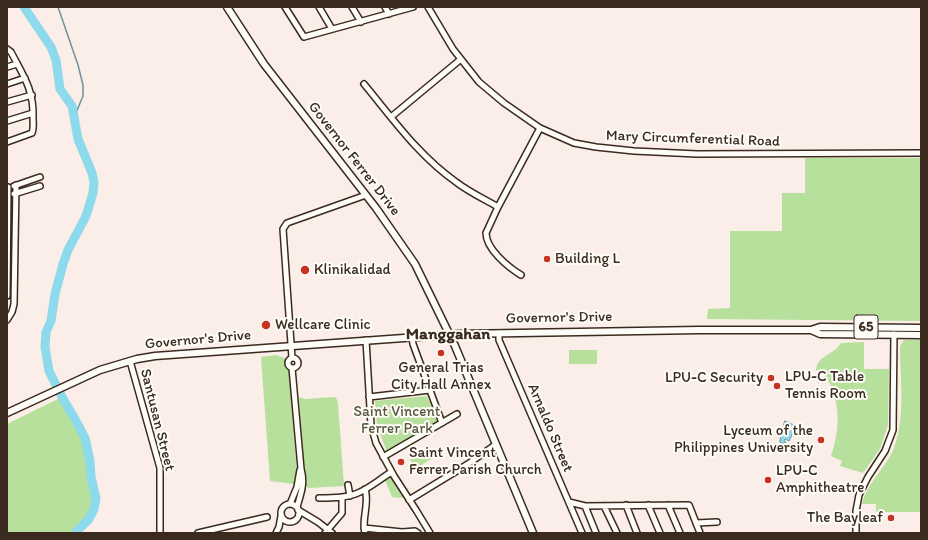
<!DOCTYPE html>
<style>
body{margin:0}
#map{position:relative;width:928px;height:540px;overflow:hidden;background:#fbeee8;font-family:Itim,sans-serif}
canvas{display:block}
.frame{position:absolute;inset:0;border:8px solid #3b2a1e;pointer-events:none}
</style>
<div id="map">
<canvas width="928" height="540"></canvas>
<div class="frame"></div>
</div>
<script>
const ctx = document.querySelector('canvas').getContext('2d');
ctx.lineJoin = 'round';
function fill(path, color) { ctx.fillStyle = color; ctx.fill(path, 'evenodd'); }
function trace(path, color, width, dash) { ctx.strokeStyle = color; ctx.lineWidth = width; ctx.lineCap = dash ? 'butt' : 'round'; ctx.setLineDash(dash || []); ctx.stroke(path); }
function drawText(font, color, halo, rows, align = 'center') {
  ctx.font = font + ' Itim,sans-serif'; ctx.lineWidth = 4; ctx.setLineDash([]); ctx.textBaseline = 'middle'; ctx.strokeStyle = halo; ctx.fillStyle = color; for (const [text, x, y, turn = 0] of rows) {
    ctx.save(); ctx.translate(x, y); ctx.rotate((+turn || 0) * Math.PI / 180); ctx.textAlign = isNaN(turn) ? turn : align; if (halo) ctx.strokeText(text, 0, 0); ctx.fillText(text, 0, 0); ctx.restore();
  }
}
fill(new Path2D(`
 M805 158H921V321L707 319 708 309 730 308V231H782V193H805Z
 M904 340H921V512H876V504H862C867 483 884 470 893 450 906 420 900 378 900 346Z
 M864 342V369H889L888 425 880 449 863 473 840 466 842 461 831 456C839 433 841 407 830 384 827 378 824 373 818 370L816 371C817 355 833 356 841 343Z
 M569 350H597V364H569Z
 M276 355 285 358 289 371 297 475 294 484 270 481 261 357Z
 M427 396 437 422 387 452 377 426 375 401Z
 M62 397C70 410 81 424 85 440 89 452 89 464 91 476 92 487 98 498 94 509 91 519 82 526 75 533H7V424Z
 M336 397 338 404 344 486 309 488 305 486 306 476H304L299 398H303L304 399Z
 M428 449 433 458 415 469 410 459Z
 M391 476 404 498 392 497 385 480Z`), '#b6e09c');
const water = new Path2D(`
 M785 421 796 426 789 441 785 439 784 441 786 442 785 444 780 442Z`);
fill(water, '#8ddaed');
trace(water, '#6c949a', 1);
trace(new Path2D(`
 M58 7 78 65 83 85V96L76 113 75 125`), '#6c949a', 1.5);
trace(new Path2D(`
 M24 7 51 47 56 60 60 89 72 106 78 139 92 173 94 182 93 193 86 216 68 250 63 264 55 294 51 321 46 332 45 347 49 371 62 397 75 419 85 438 90 461 91 477 96 498 94 509 89 519 75 533`), '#8ddaed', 9);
const minor = new Path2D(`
 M285 7 304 37 413 7
 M319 7 332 29
 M352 7 361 22
 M385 7 389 14
 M428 7 453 49 479 82 504 103 540 128 574 143 596 147 634 151 697 154 921 153
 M7 49 11 52C23 75 34 90 33 117 33 122 34 128 32 133L7 142
 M7 67 17 64
 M7 84 25 78
 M364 84C393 119 418 155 456 182 469 192 484 199 498 207
 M7 102 32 95
 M391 117 461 59
 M7 121 33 113
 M14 186 40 177
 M14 194 40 186
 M521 275C508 267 486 249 486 233L498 207 540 128
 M7 296 8 187
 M7 320 12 312 14 304 16 185
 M499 333V340L582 533
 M412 337 413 344 442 423
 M366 340 371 425 376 443 394 476 416 510 430 533
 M292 358 283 229 287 223 366 195
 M288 363a5 5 0 1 1 10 0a5 5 0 1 1-10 0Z
 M130 361 160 468V533
 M292 368 301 469C305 484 301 493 297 507
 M369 397 430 390
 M383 457 457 414
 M348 485 350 496
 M319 498C333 498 348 498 360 492 371 487 380 479 390 473
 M409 500 468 464 495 445
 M569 502 585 506 689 505 700 533
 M281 513a9 9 0 1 1 18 0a9 9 0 1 1-18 0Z
 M290 504 297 487 300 470
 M626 505 637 533
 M648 505 660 533
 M668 505 680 533
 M585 506 596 533
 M604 506 617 533
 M298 510 318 522 332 533
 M696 523 717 522
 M364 528 402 532 415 531 418 533
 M198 533 267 517
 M276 533 279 527 281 516
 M325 533 342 513V497
 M365 533C361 519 370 504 365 489
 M856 533V511L859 495 868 477 885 451 893 430 894 334`);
const major = new Path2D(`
 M227 7 264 64 376 208 415 264 455 346 533 533
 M811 330 820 327 921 328
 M7 413 100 370 137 359 155 356 459 334 699 330H811L820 334 921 335`);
trace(minor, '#3b2a1e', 8);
trace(major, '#3b2a1e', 9);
trace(minor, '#fdfcf7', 5);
trace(major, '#fdfcf7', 6);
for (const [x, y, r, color] of [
 [547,259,4,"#c8321e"],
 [305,270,5,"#c8321e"],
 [266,325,5,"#c8321e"],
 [441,353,4,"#c8321e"],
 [771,378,4,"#c8321e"],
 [777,386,4,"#c8321e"],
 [821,440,4,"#c8321e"],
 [401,462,4,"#c8321e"],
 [768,480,4,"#c8321e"],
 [891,518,4,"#c8321e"]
]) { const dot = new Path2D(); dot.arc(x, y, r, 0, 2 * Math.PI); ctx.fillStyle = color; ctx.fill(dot); trace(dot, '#fdfcf7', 1.5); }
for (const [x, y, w] of [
 [866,327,24]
]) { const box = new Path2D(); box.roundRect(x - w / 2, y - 12, w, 24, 3); ctx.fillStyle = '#fdfcf7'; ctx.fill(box); trace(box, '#3b2a1e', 1); }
drawText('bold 14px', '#3b2a1e', null, [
 ["65",866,327]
]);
drawText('15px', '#3b2a1e', '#fdfcf7', [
 ["Mary Circumferential Road",693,139,2],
 ["Governor Ferrer Drive",354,159,52],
 ["Governor's Drive",559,318,-1],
 ["Governor's Drive",198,340,-5],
 ["Santusan Street",157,420,76],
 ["Arnaldo Street",550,428,67]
]);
drawText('15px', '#3b2a1e', '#fdfcf7', [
 ["Building L",555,259],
 ["Klinikalidad",314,270],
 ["Wellcare Clinic",275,325],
 ["General Trias",441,368,"center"],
 ["City Hall Annex",441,385,"center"],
 ["LPU-C Table",785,377],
 ["Tennis Room",785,394],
 ["LPU-C Security",763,378,"right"],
 ["Lyceum of the",813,431,"right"],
 ["Philippines University",813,448,"right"],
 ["Saint Vincent",409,453],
 ["Ferrer Parish Church",409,470],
 ["LPU-C",776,471],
 ["Amphitheatre",776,488],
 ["The Bayleaf",883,518,"right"]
], 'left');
drawText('15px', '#5a583e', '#fdfcf7', [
 ["Saint Vincent",397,412],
 ["Ferrer Park",397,429]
]);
drawText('bold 17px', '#3b2a1e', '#fdfcf7', [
 ["Manggahan",448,335]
]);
</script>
